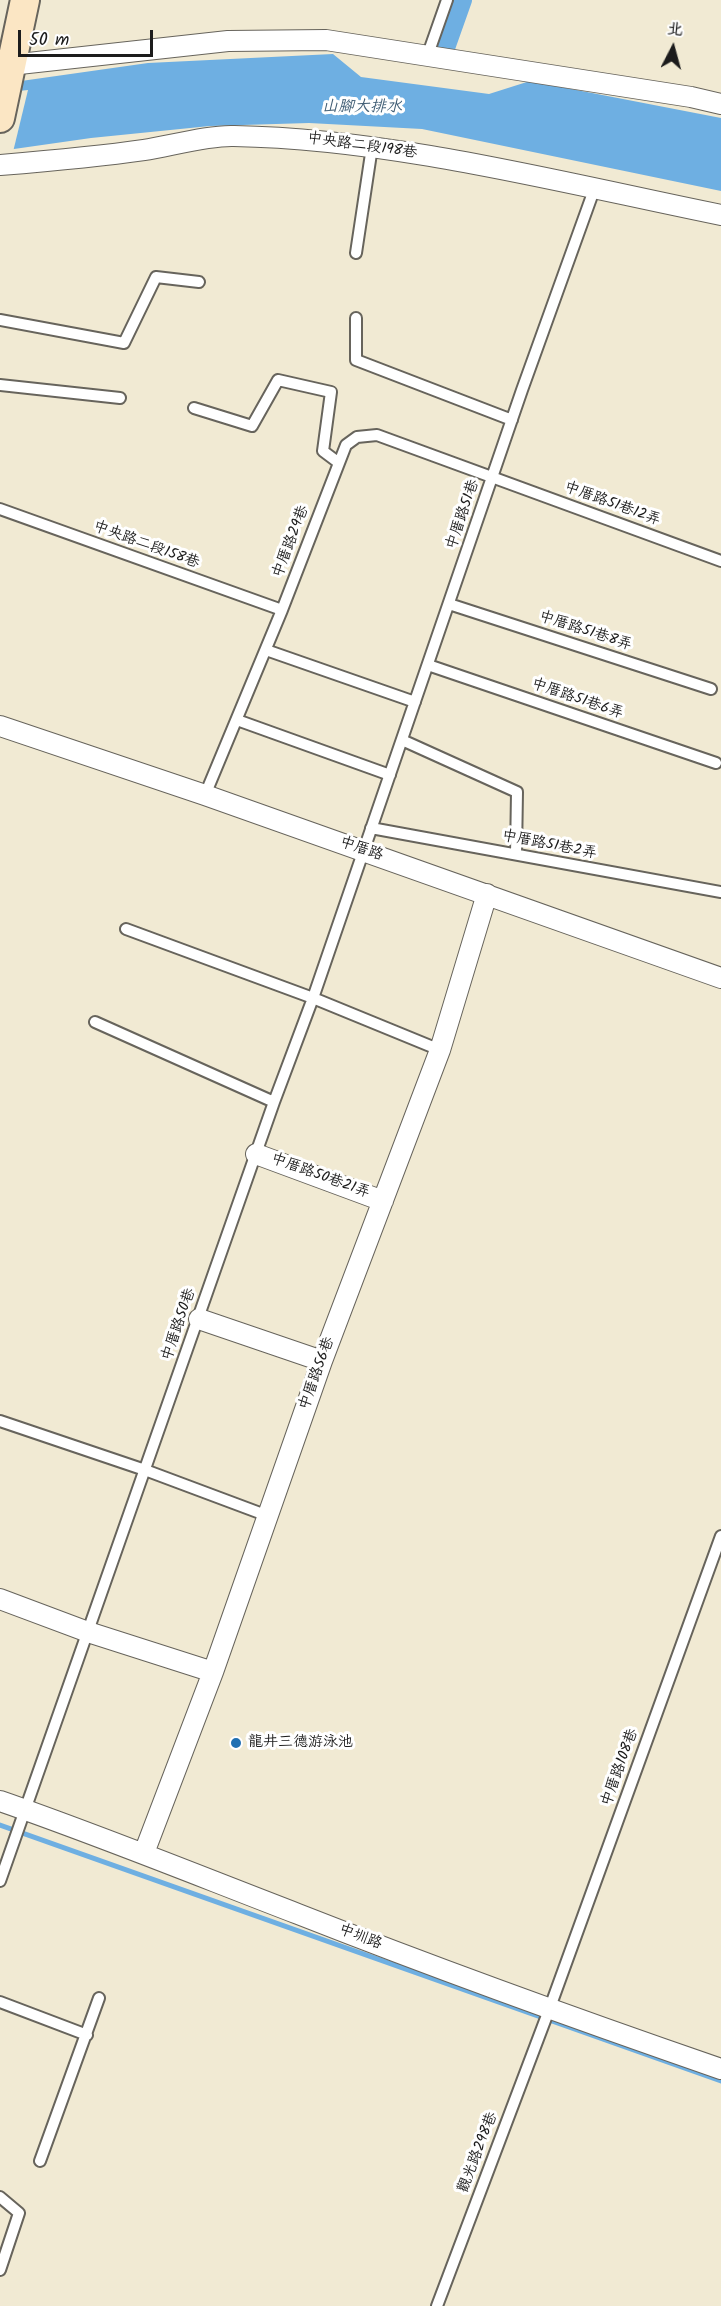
<!DOCTYPE html>
<meta charset="utf-8">
<style>
body{margin:0}
#map{position:relative;width:721px;height:2306px;overflow:hidden;background:#f1ead3;font-family:Kalam,"LXGW WenKai TC",sans-serif}
canvas{display:block}
.north{position:absolute;left:643px;top:18px;width:60px;height:60px;-webkit-text-stroke:4px #fff;paint-order:stroke;rotate:6deg;font-size:16px;font-weight:700;line-height:24px;text-align:center;color:#1c1c1c}
.north::after{content:'';display:block;margin:auto;width:21px;height:27px;background:#1c1c1c;clip-path:polygon(50% 0,100% 100%,50% 72%,0 100%)}
.scale{position:absolute;left:18px;top:30px;width:135px;height:27px;box-sizing:border-box;border:3px solid #1c1c1c;border-top:0;padding-left:8px;font-size:18px;line-height:21px;white-space:nowrap;color:#1c1c1c;-webkit-text-stroke:4px #fff;paint-order:stroke}
</style>
<div id="map">
<canvas width="721" height="2306"></canvas>
<div class="north">北</div>
<div class="scale">50 m</div>
</div>
<script>
const ctx = document.querySelector('canvas').getContext('2d');
ctx.lineJoin = 'round';
function fill(path, color) { ctx.fillStyle = color; ctx.fill(path, 'evenodd'); }
function trace(path, color, width, dash) { ctx.strokeStyle = color; ctx.lineWidth = width; ctx.lineCap = dash ? 'butt' : 'round'; ctx.setLineDash(dash || []); ctx.stroke(path); }
function drawText(font, color, halo, rows, align = 'center') {
  ctx.font = font + ' Kalam,"LXGW WenKai TC",sans-serif'; ctx.lineWidth = 6; ctx.setLineDash([]); ctx.textBaseline = 'middle'; ctx.strokeStyle = halo; ctx.fillStyle = color; for (const [text, x, y, turn = 0] of rows) {
    ctx.save(); ctx.translate(x, y); ctx.rotate((+turn || 0) * Math.PI / 180); ctx.textAlign = isNaN(turn) ? turn : align; if (halo) ctx.strokeText(text, 0, 0); ctx.fillText(text, 0, 0); ctx.restore();
  }
}
fill(new Path2D(`
 M333 54 361 77 489 94 530 81 721 118V191L422 129 309 123 210 126 91 138 0 151V84L148 63Z`), '#6eafe2');
fill(new Path2D(`
 M28 90 13 152 0 154V93Z`), '#f1ead3');
trace(new Path2D(`
 M0 1825 721 2081`), '#6eafe2', 5);
trace(new Path2D(`
 M445 48 462 0`), '#6eafe2', 20);
const lane = new Path2D(`
 M427 57 447 0
 M356 253 372 147
 M356 318V360L512 420
 M0 320 124 343 156 277 199 282
 M0 385 120 398
 M194 408 252 426 278 380 331 392 323 451 339 463
 M0 509 282 610
 M449 604 711 689
 M266 650 415 702
 M428 665 716 763
 M237 720 390 775
 M402 740 517 792 516 854
 M205 795 282 610 346 445 357 437 377 435 721 561
 M371 828 721 892
 M126 929 313 998 440 1050
 M95 1022 274 1102
 M0 1421 145 1470 268 1516
 M0 1881 274 1102 313 998 522 390 594 190
 M0 2002 87 2035
 M40 2161 99 1998
 M0 2197 19 2213 0 2270
 M437 2306 549 2010 721 1536`);
const street = new Path2D(`
 M1 66 228 41 326 40 691 97 721 104
 M0 165C49 161 96 157 144 150 170 146 209 135 234 136 395 139 563 183 721 215
 M0 726 205 795 721 978
 M256 1154 383 1201
 M199 1319 322 1361
 M0 1599 88 1632 213 1672
 M0 1801C101 1836 199 1876 298 1914 438 1969 579 2020 721 2069
 M144 1853 213 1672 322 1361 440 1050 487 894`);
const secondary = new Path2D(`
 M0 118 25 0`);
trace(lane, '#67645c', 14);
trace(street, '#67645c', 22);
trace(secondary, '#67645c', 32);
trace(lane, '#fff', 10);
trace(street, '#fff', 20);
trace(secondary, '#fbe6c4', 28);
for (const [x, y, r, color] of [
 [236,1743,6,"#1f6fb2"]
]) { const dot = new Path2D(); dot.arc(x, y, r, 0, 2 * Math.PI); ctx.fillStyle = color; ctx.fill(dot); trace(dot, '#fff', 2); }
drawText('15px', '#1c1c1c', '#fff', [
 ["中央路二段198巷",362,147,8],
 ["中厝路51巷12弄",612,505,20],
 ["中厝路51巷",464,515,-71],
 ["中厝路29巷",292,542,-69],
 ["中央路二段158巷",146,546,20],
 ["中厝路51巷8弄",585,632,18],
 ["中厝路51巷6弄",577,700,19],
 ["中厝路51巷2弄",549,846,11],
 ["中厝路",361,850,19],
 ["中厝路50巷21弄",320,1177,20],
 ["中厝路50巷",180,1325,-71],
 ["中厝路56巷",318,1374,-70],
 ["中厝路108巷",621,1768,-70],
 ["中圳路",360,1938,21],
 ["觀光路298巷",479,2153,-69]
]);
drawText('15px', '#1c1c1c', '#fff', [
 ["龍井三德游泳池",248,1743]
], 'left');
drawText('italic 16px', '#415e75', '#fff', [
 ["山腳大排水",362,108]
]);
</script>
